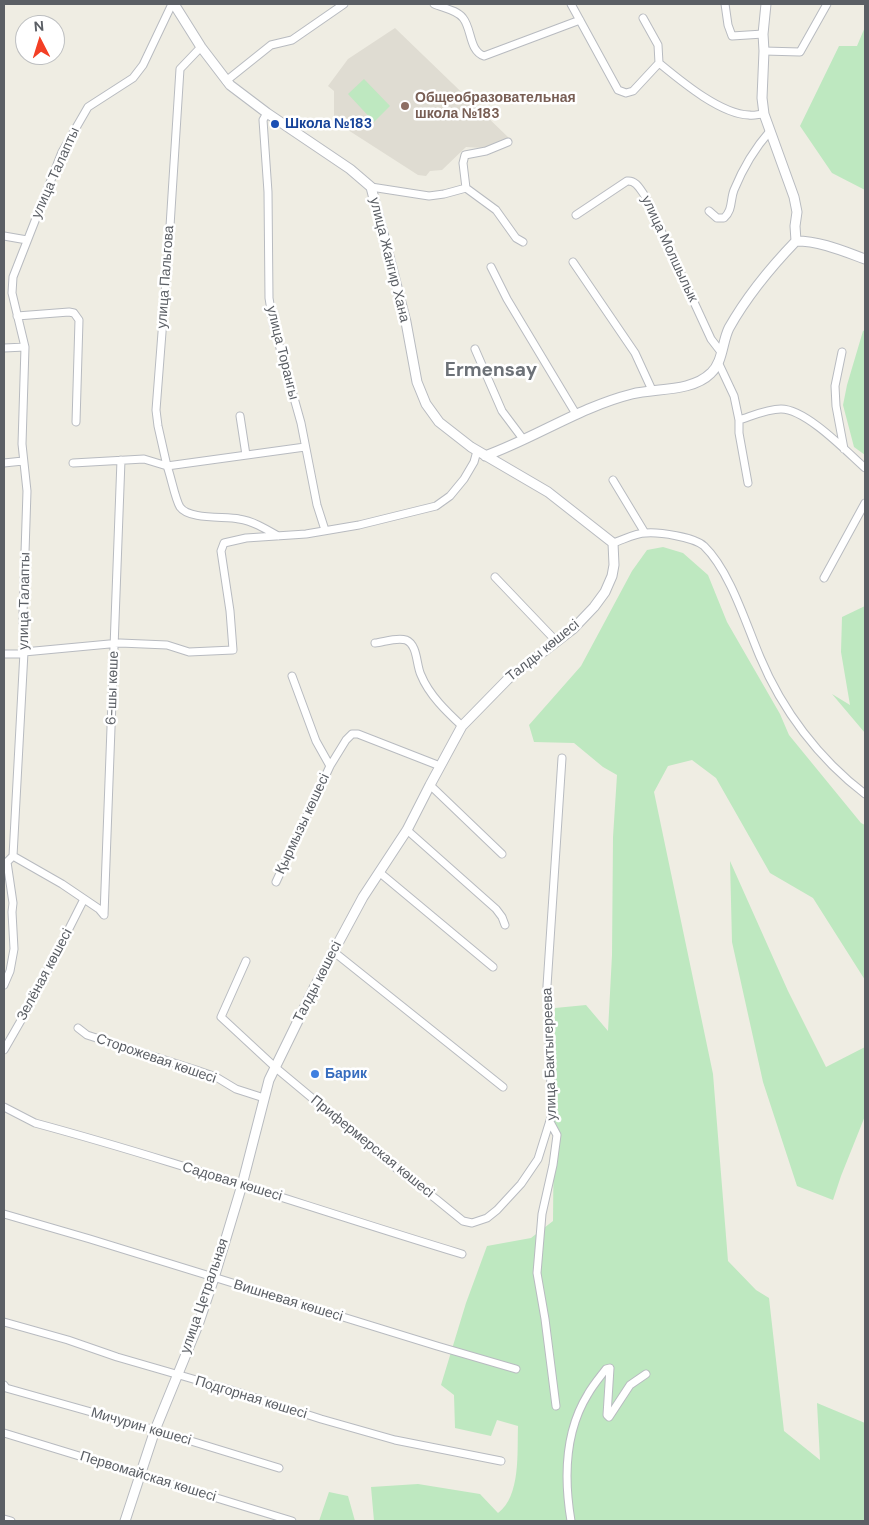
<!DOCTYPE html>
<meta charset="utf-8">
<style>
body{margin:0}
#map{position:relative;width:869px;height:1525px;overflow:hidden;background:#efede3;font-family:"DM Sans",sans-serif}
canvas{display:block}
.frame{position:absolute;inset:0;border:5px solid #5b5f65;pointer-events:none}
.north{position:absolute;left:15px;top:15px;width:50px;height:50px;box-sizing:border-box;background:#fff;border:1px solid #bdbfc1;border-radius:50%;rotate:355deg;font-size:14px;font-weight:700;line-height:20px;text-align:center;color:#5b5f65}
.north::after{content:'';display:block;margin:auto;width:18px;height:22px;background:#f33f25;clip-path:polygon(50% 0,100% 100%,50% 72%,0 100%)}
</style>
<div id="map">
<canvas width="869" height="1525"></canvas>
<div class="frame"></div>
<div class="north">N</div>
</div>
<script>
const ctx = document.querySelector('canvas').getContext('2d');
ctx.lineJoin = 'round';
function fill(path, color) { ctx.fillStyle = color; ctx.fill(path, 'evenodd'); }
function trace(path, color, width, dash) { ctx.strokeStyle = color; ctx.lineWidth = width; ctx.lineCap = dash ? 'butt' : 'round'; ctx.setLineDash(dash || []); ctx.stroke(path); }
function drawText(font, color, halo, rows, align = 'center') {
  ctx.font = font + ' "DM Sans",sans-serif'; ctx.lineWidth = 5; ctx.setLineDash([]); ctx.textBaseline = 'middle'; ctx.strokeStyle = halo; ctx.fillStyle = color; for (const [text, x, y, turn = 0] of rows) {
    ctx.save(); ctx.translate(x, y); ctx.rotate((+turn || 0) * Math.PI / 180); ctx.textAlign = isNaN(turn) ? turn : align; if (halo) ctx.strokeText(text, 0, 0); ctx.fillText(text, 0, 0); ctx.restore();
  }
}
fill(new Path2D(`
 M395 28 509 138 483 148 466 147 442 170 430 171 426 176 418 175 334 121V91L328 86 348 59Z`), '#dfdcd2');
fill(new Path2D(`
 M865 27V190L832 173 800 126 839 46H857Z
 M364 79 390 106 374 122 348 94Z
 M865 330V455L854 447 843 405 847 385 863 331Z
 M663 547 683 553 708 575 727 622 780 714 789 735 861 823 865 825V980L813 898 770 873 716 778 692 760 668 766 654 792 713 1074 728 1261 756 1290 769 1298 784 1431 820 1460 817 1403 865 1423V1521H374L371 1487 418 1484 480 1494 498 1513C521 1496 517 1452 518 1426L497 1420 491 1436 455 1428 454 1395 441 1385 466 1303 487 1246 531 1238 553 1221 555 1008 586 1005 608 1031 612 955 613 837 617 775 603 767 574 743 534 742 529 725 581 666 632 571 647 550Z
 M865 606V733L832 694 850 705 841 652 842 617Z
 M730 861 788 991 826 1067 865 1047V1116L841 1176 833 1200 797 1186 763 1082 732 942Z
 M329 1492 348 1496 355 1521H319Z`), '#bee8c0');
const minor = new Path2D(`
 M434 4C443 8 457 10 463 18 472 29 469 51 484 56L580 20
 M571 4 618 90 626 93 633 91 659 63
 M725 4 728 25 732 36 763 34
 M643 18 658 45 659 63C681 81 720 114 749 115 754 116 759 114 764 114
 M764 51 800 52 827 4
 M226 81 271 45 292 40 344 4
 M267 113 263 120 268 192 269 298 273 323 301 423 317 505 325 530
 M371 187 429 196 444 194 466 188 463 163 465 155 486 151 508 142
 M466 188 496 210 516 238 523 242
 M709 211 717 218H724C733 210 730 200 734 190 743 168 755 148 770 131
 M576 215 627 181C636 180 640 189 645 196L711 339 721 352
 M4 236 27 240
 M573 262 635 353 652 390
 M491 267 507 299 576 414
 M17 316 69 312 74 313 79 320 76 422
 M4 348 25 347
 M475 349 502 411 523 439
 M842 352 835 386 836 406 844 449
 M718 362 734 396 739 420V433L748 483
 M240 416 246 455
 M739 420C752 416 767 409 781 409 806 409 846 451 865 468
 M4 463 23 461
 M73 463 144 459 167 466 158 426 156 410 169 242 180 69 201 47
 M613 480 645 533
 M278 536C266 529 253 521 239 519 225 516 189 520 180 507 175 499 171 476 167 466L305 447
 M613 543C623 540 635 533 646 533 659 532 694 537 704 546 730 571 746 624 760 657 782 710 819 759 865 794
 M495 577 557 642
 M824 578 865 503
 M375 643C384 642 397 637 406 640 418 645 416 665 421 675 429 695 447 712 462 726
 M4 654H19L24 652 120 643 167 645 189 652 233 650 230 611 221 551 224 543 246 538 306 534 359 525 436 506 450 496 464 479 474 462 477 451
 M292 676 316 741 330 766
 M430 785 502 854
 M407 830 496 909 502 917 505 925
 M13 856 24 652 23 614 27 491 22 444 25 347 12 293 13 277 62 152 88 107 133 78 143 65 172 4
 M13 856 62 884 99 909 104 915
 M379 872 493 967
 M276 882 330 766 346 740 352 734H358L440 766
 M104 915 121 460
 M334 952 503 1087
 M246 961 221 1017 276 1068 402 1173 436 1199 463 1221 472 1223 487 1218 497 1210 521 1184 538 1159 552 1114 547 986 562 758
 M4 985 10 971 14 949 12 912 13 903 7 862 13 856
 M78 1028 87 1035 196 1070 216 1077 236 1089 264 1098
 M4 1050 35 996 84 899
 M4 1107 35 1123C179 1162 320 1211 462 1254
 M550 1122 557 1135 553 1165 542 1214 537 1273 545 1319 556 1406
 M4 1214 90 1239 437 1346 516 1369
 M4 1322 68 1340 117 1357 231 1390 321 1419 395 1440 501 1461
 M4 1385 6 1388 155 1430 279 1468
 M4 1433 292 1521
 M4 1519 11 1521
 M571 1521C564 1479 565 1431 588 1394 593 1385 600 1377 606 1369L610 1368 607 1415 609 1417 630 1385 646 1374`);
const tertiary = new Path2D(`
 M796 241C820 241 843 251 865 259
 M485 456C535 438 580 407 632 394 656 388 692 392 711 373 723 362 722 342 729 328 747 296 771 267 796 241L795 226 797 212 794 197 764 114 762 98 764 51 763 34 766 4
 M125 1521 155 1430 198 1325 214 1278 242 1185 269 1080 315 986 363 897 407 830 430 785 462 726 508 679 573 629 594 607 605 592 612 576 614 565 613 543 548 492 471 447 439 422 426 404 417 382 406 322 371 187 350 169 267 113 230 85 201 47 174 4`);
trace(minor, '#b8bbc0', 9);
trace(tertiary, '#b8bbc0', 11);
trace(minor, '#fff', 7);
trace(tertiary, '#fff', 9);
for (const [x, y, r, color] of [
 [405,106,5,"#8d6e63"],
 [275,124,5,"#1a4fb4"],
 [315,1074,5,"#3f7fe0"]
]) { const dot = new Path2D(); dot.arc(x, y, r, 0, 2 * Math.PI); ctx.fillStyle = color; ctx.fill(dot); trace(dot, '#fff', 2); }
drawText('bold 14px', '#785e54', '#fff', [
 ["Общеобразовательная",415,98],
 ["школа №183",415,114]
], 'left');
drawText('bold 14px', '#164399', '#fff', [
 ["Школа №183",285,124]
], 'left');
drawText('14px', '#5b5f65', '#fff', [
 ["улица Талапты",56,173,-66],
 ["улица Молшылык",669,249,65],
 ["улица Жангир Хана",389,260,76],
 ["улица Пальгова",166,277,-86],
 ["улица Торангы",282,353,76],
 ["улица Талапты",25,601,-89],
 ["Талды көшесі",543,651,-39],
 ["6-шы көше",113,688,-88],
 ["Қырмызы көшесі",303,824,-65],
 ["Зелёная көшесі",45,975,-62],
 ["Талды көшесі",318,982,-63],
 ["улица Бактыгереева",550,1054,-92],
 ["Сторожевая көшесі",156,1059,19],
 ["Прифермерская көшесі",372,1147,39],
 ["Садовая көшесі",232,1182,17],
 ["улица Цетральная",205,1296,-71],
 ["Вишневая көшесі",288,1301,17],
 ["Подгорная көшесі",251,1398,17],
 ["Мичурин көшесі",141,1427,16],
 ["Первомайская көшесі",148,1477,17]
]);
drawText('bold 14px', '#366cbe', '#fff', [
 ["Барик",325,1074]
], 'left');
drawText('bold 19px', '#6c7177', '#fff', [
 ["Ermensay",491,371]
]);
</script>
